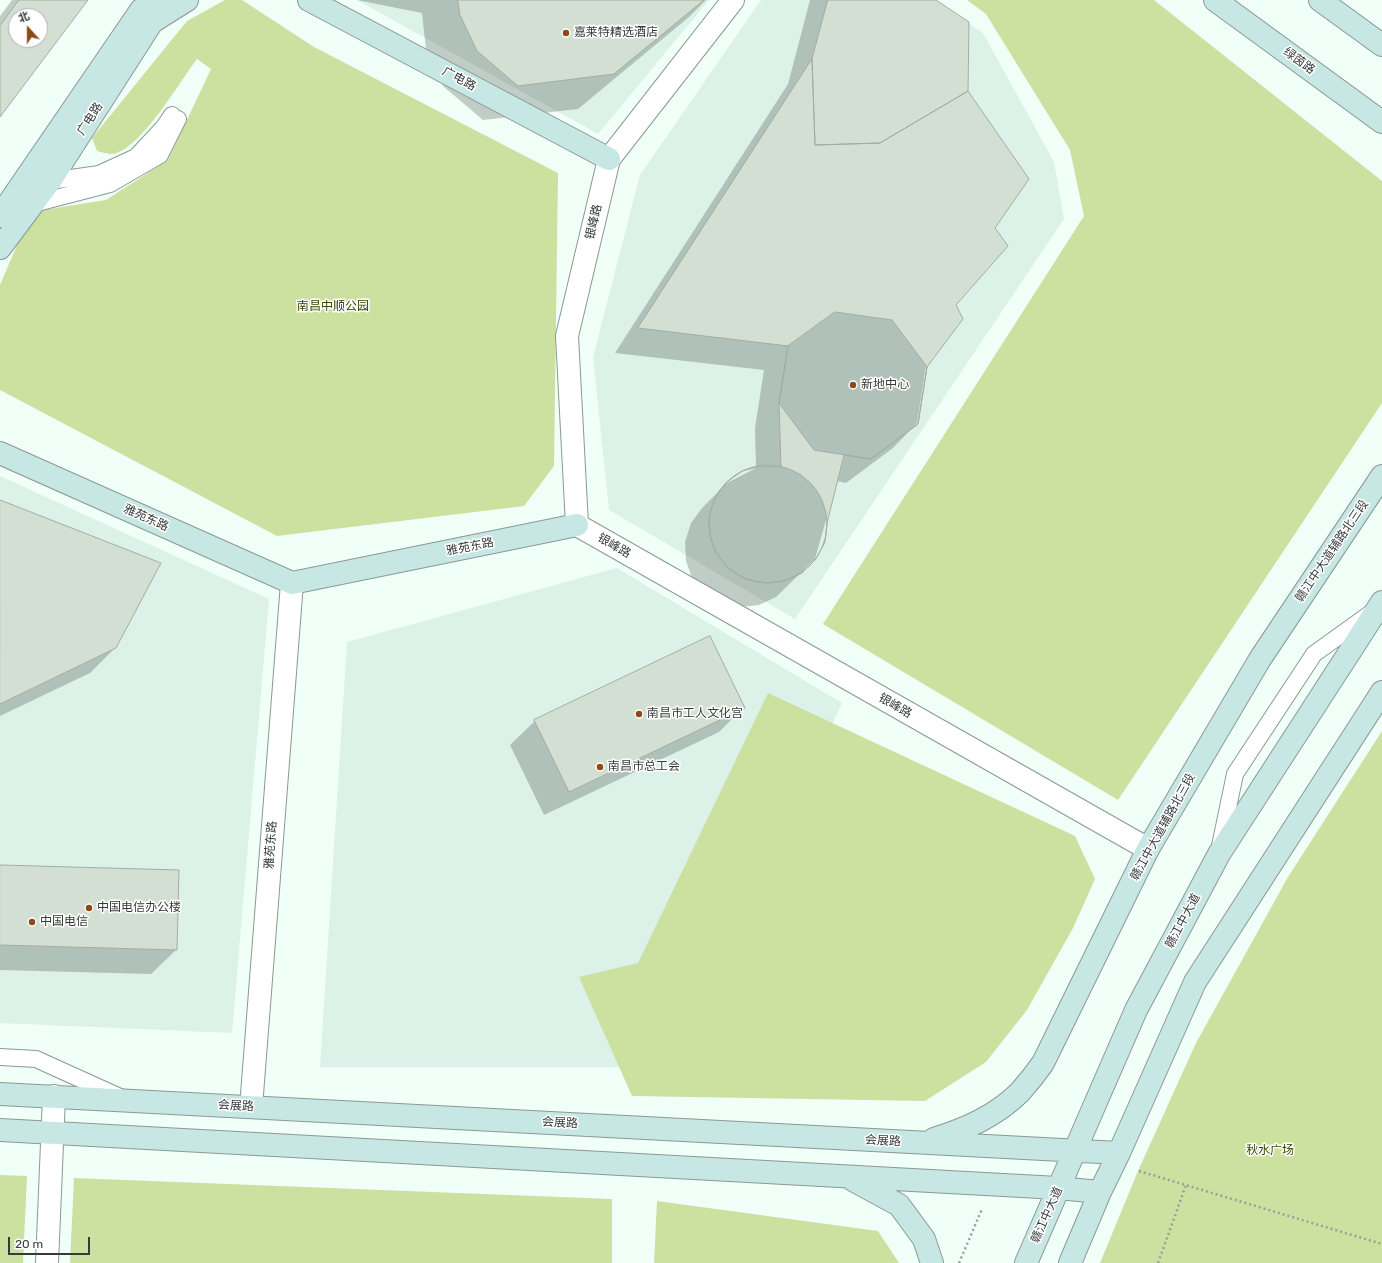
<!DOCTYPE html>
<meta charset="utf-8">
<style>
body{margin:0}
#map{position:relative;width:1382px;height:1263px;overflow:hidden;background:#f0fff8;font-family:Rubik,"Noto Sans SC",sans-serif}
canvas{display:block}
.north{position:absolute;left:8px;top:8px;width:40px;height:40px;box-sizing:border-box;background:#fff;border:1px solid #aeb1b0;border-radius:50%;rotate:339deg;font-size:11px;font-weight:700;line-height:16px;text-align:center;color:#353b39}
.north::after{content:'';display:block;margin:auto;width:14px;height:18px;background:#8b4a16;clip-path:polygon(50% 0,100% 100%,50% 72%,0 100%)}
.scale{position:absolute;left:8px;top:1237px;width:82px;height:18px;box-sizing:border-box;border:2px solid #353b39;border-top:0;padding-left:5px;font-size:12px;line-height:14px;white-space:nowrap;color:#353b39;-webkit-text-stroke:3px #fff;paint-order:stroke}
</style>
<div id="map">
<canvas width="1382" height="1263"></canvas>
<div class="north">北</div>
<div class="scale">20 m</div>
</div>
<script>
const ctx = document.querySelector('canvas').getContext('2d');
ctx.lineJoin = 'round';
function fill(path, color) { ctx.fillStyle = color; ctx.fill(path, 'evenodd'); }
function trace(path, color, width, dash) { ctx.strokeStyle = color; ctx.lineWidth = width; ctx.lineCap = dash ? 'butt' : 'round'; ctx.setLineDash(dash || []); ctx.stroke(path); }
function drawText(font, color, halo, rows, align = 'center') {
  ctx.font = font + ' Rubik,"Noto Sans SC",sans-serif'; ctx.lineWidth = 3; ctx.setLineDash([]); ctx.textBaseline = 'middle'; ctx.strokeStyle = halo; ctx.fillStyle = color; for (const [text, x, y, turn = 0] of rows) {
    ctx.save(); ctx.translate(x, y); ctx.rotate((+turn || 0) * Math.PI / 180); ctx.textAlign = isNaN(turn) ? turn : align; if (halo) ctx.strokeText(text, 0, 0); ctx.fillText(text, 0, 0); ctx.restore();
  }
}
fill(new Path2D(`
 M357 0H709L598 134Z
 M761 0H935L983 33 1054 162 1064 219 795 619 609 510 593 357 640 175Z
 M0 476 269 599 232 1033 0 1023Z
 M617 568 842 703 672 1067H320L347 642Z`), '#dcf2e8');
fill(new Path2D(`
 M225 0H242L314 47 558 173 554 466 524 506 277 536 0 390V285L31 212 106 200 168 160 211 69 197 59C180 81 140 151 112 154 108 154 101 152 97 151L92 138 187 21Z
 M967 0H1154L1382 181V403L1118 800 823 624 1084 216 1070 150 986 14Z
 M768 693 1075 836 1095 879 1073 928 1027 1010 986 1062 925 1101 632 1096 579 977 638 963Z
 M1382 731V1263H1100L1138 1171 1196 1043 1288 877Z
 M0 1175 27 1176 23 1263H0Z
 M74 1178 612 1199V1263H70Z
 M657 1201 878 1231 899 1263H654Z`), '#cce0a0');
fill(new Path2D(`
 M12 0H87L0 116V16ZM16 16H40V40H16Z
 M357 0H706L689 17 578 109 483 120 443 86 426 50 422 13Z
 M810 0H934L967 91 993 228 926 366 917 423 893 448 846 483 837 481 815 559 776 597 759 605 740 607 692 578 686 561 685 542 691 523 702 508 727 483 756 468 755 428 764 370 615 353 788 84Z
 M0 502 115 648 90 673 0 716Z
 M743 708 719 732 544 815 510 745 535 721Z
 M0 866 178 871 176 950 151 974 0 970Z`), '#0003');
const building = new Path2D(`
 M19 0H88L0 117V26ZM16 16H40V40H16Z
 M458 0H704L614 74 518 86 477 51 460 15Z
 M828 0H936L969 22 968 91 880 143 815 145 812 59Z
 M812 59 815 145 880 143 968 91 1029 179 995 228 1008 246 956 305 963 319 927 367 918 424 871 459 844 455 827 523 825 542 816 559 802 573 784 581 765 583 745 579 729 569 716 554 710 536 709 516 715 498 727 482 742 471 761 466 781 467 779 403 788 346 638 328Z
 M835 312 892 320 927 367 918 424 871 459 814 450 779 403 788 346Z
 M709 524a59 59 0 1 1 118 0a59 59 0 1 1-118 0Z
 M0 500 161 563 116 648 0 704Z
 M710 636 745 708 569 792 534 720Z
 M0 865 179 870 177 950 0 945Z`);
fill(building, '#d4dfd4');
trace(building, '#a3ada3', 1);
const lane = new Path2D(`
 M50 181 99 174 136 157 164 127 172 115
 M33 204 110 184 160 155 178 119
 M1220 846 1235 774 1314 654 1371 613
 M0 1057 36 1059 120 1097`);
const street = new Path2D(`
 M733 0 609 159 567 336 577 525 1148 849
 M251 1107 292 583
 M47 1263 54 1096`);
const secondary = new Path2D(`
 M309 0 609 159
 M1215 0 1382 122
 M1320 0 1382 45
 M0 216 141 10 155 0
 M0 248 50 181 152 22 187 0
 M0 453 292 583 577 525
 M0 1094 1119 1153
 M0 1130 1058 1188 1100 1192
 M934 1139C966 1129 996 1116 1020 1092 1028 1083 1036 1073 1043 1063L1148 849 1260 659 1382 476
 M853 1180 899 1205 924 1239 932 1263
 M1026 1263 1136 1010 1219 854 1382 602
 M1070 1263 1100 1192 1119 1153 1195 982 1382 692`);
trace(lane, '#8b9993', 18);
trace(street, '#8b9993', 24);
trace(secondary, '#8b9993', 24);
trace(new Path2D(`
 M1139 1171 1382 1244
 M959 1263 982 1209
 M1158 1263 1186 1185`), '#96a09c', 2.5, [2, 3]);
trace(lane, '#fff', 16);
trace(street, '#fff', 22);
trace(secondary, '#c7e7e5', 22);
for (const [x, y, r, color] of [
 [566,33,4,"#8b4a16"],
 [853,385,4,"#8b4a16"],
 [639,714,4,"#8b4a16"],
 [600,767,4,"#8b4a16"],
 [89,908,4,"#8b4a16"],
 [32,922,4,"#8b4a16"]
]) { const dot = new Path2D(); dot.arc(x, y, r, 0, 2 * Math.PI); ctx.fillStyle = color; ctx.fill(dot); trace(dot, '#fff', 1.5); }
drawText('12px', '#353b39', '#fff', [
 ["嘉莱特精选酒店",574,33],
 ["新地中心",861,385],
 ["南昌市工人文化宫",647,714],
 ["南昌市总工会",608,767],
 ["中国电信办公楼",97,908],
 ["中国电信",40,922]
], 'left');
drawText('12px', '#353b39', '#fff', [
 ["绿茵路",1299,61,36],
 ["广电路",459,79,28],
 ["广电路",90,119,-57],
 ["银峰路",594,222,-77],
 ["雅苑东路",146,518,24],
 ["银峰路",614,546,30],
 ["雅苑东路",470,547,-11],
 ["赣江中大道辅路北三段",1332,551,-56],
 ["银峰路",895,706,30],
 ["赣江中大道辅路北三段",1163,827,-61],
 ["雅苑东路",271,845,-86],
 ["赣江中大道",1183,921,-62],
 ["会展路",236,1106,3],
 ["会展路",560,1123,3],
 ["会展路",883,1141,3],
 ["赣江中大道",1047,1215,-66]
]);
drawText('12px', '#364400', '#fff', [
 ["南昌中顺公园",333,307],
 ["秋水广场",1270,1151]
]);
</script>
